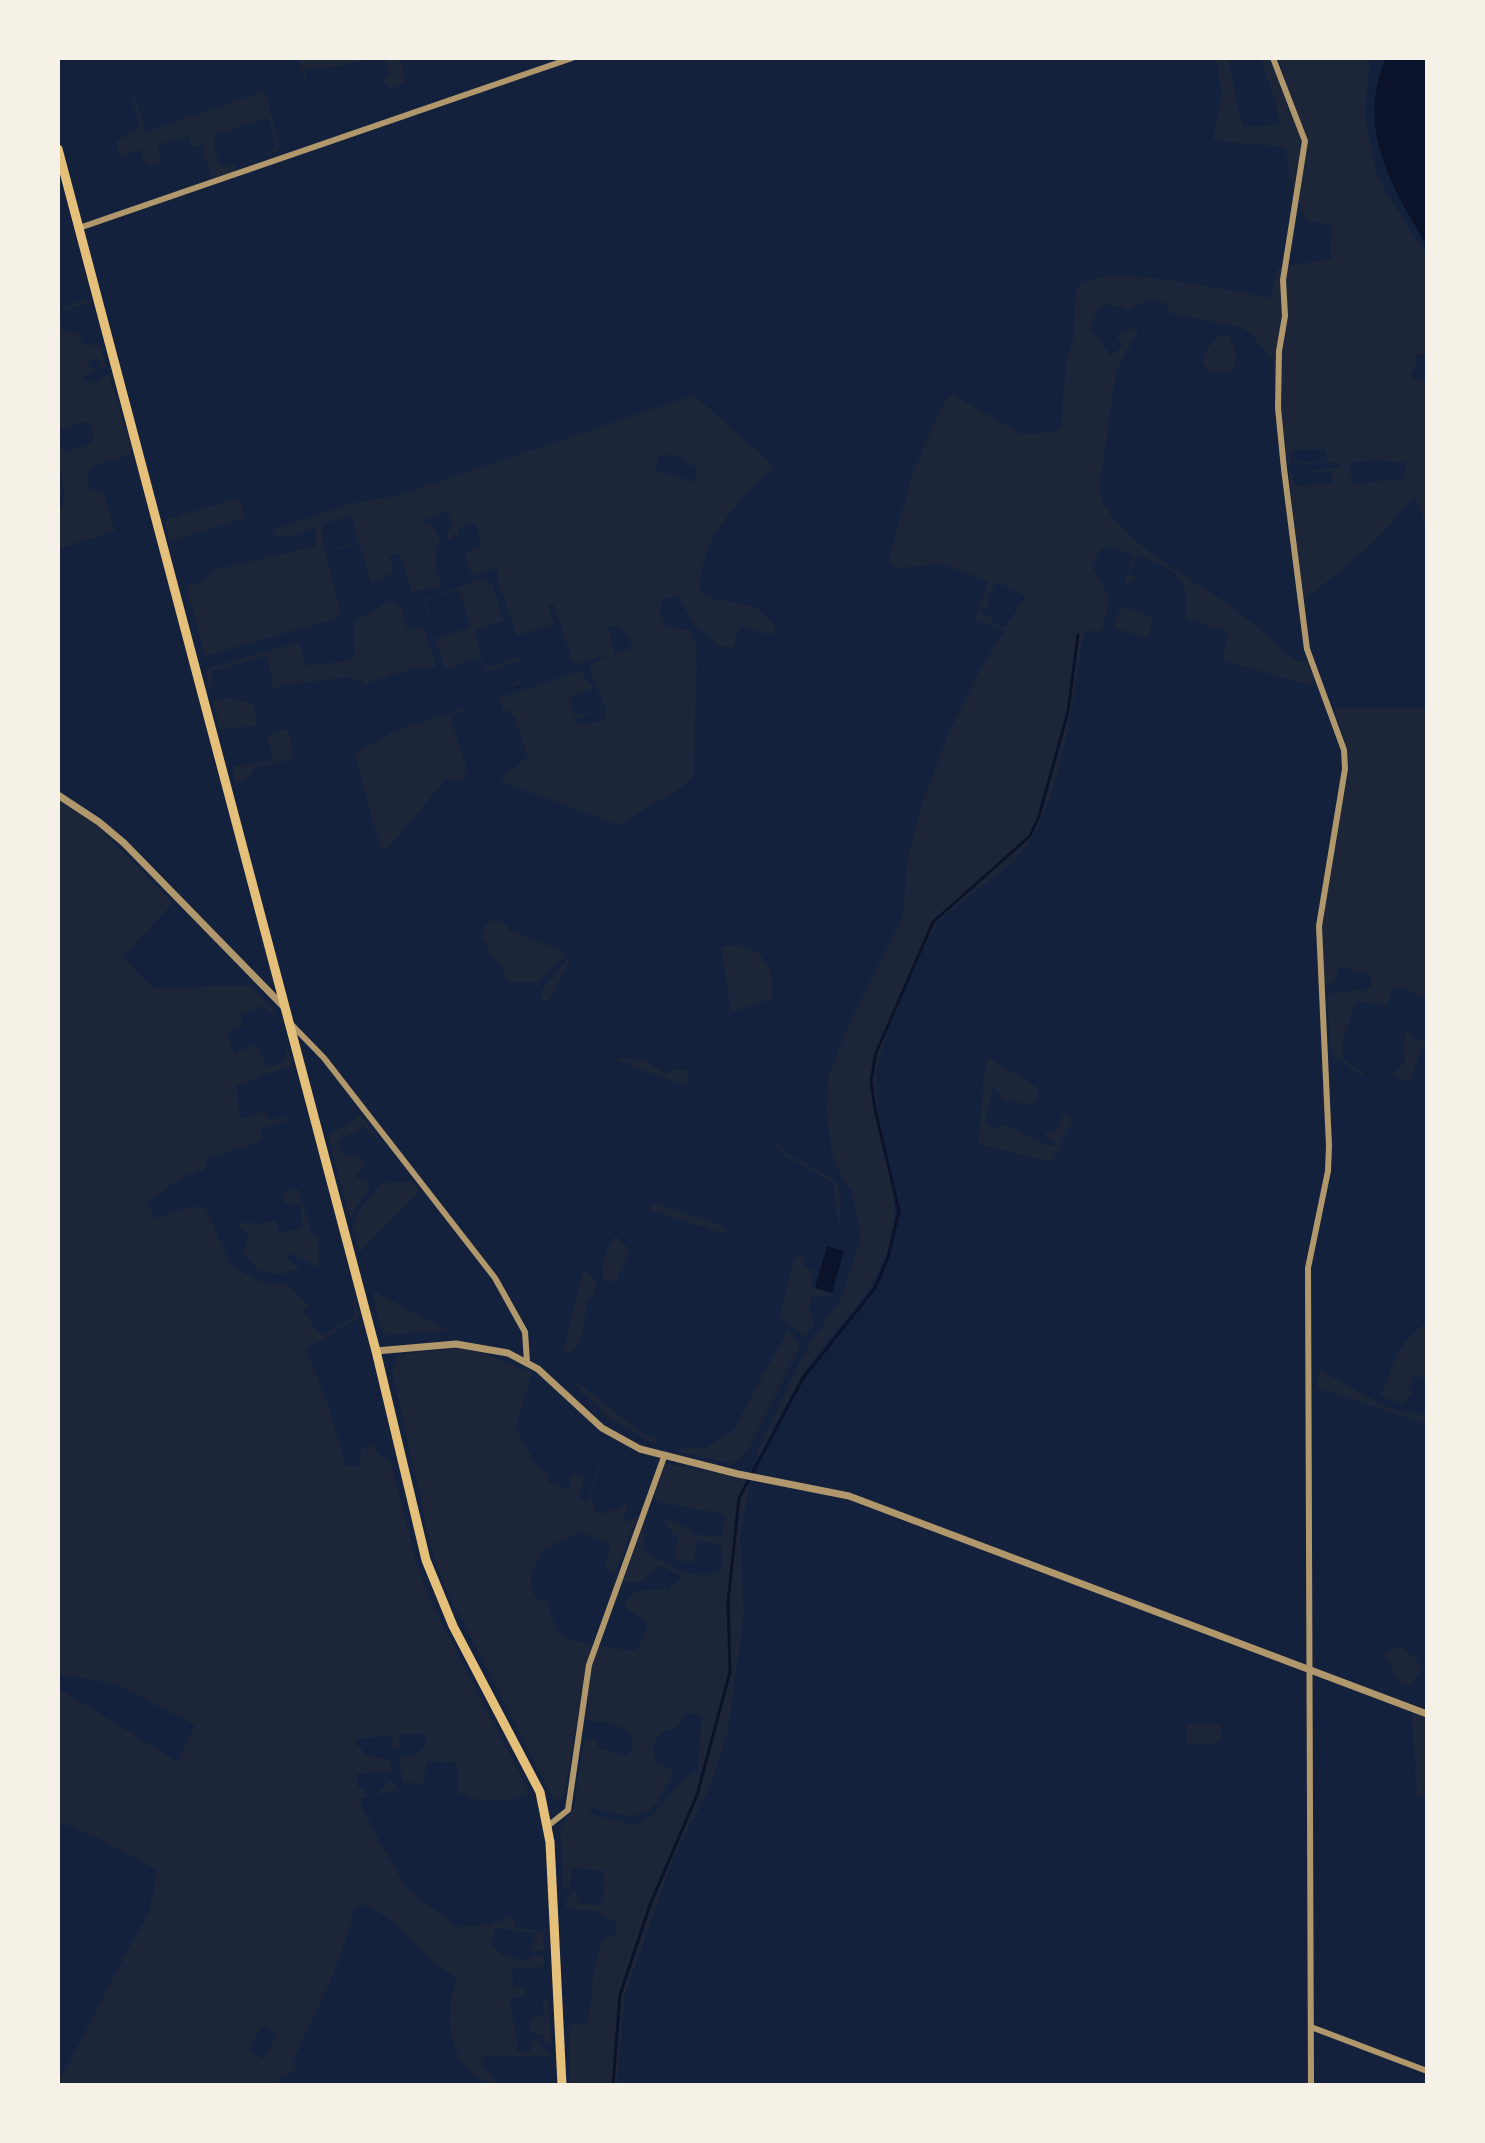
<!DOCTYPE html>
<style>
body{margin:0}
#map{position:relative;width:1485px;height:2143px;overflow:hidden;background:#14213d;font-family:Rubik,sans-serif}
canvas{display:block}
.frame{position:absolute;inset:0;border:60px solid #f6f1e7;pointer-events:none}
</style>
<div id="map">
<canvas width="1485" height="2143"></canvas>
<div class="frame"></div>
</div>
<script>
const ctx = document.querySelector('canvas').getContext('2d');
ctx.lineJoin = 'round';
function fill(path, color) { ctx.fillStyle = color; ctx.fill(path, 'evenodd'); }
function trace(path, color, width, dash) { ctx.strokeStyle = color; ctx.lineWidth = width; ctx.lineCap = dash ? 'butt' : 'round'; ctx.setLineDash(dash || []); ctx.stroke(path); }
fill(new Path2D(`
 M298 58H372L340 66 306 69 305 82Z
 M385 58H400L406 81 390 89 382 79 389 77Z
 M1217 58H1228L1242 127 1279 125 1277 106 1260 58H1269L1292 114 1295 107 1278 58H1370L1365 115 1377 177 1427 257V354L1415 355 1416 368 1411 373 1414 379 1427 383V527L1414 498 1370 546 1303 601 1289 474 1339 467V462L1291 465 1288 463 1275 394 1273 360 1249 332 1239 327 1170 313 1165 303 1149 298 1130 310 1107 304 1096 313 1090 327 1111 356 1122 346 1117 338 1119 332 1136 328 1137 333 1116 372 1099 490C1106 535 1200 583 1236 610 1257 626 1277 645 1297 662H1308L1314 683 1309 685 1222 660 1229 632 1186 618C1189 574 1178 573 1140 555L1136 556 1129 574 1137 578 1124 587 1133 555 1104 545 1092 567 1110 597 1103 628 1100 631H1084C1074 693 1064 782 1033 836 1013 873 967 892 939 922 925 937 890 1025 882 1049 863 1105 899 1164 894 1221 888 1289 832 1327 800 1380 785 1404 774 1431 760 1456L756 1454 801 1358 841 1298 861 1237 851 1189 841 1177 832 1153 827 1110 829 1074 848 1026 902 918 908 857 921 806 947 737 979 672 1004 631 975 620 988 581 942 564 895 568 889 559 913 471 945 400 952 394 1022 435 1061 430 1066 360 1073 340 1077 287C1105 260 1230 292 1270 298L1278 268 1331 259 1332 225 1306 220 1289 175 1286 147 1215 141 1213 138 1222 94ZM1326 449 1327 461 1291 463 1290 451ZM1380 461 1407 463 1402 479 1352 484 1350 462ZM1332 471 1333 483 1293 486V474ZM996 582 1026 597 1004 628 992 624 994 617 981 613 983 607 988 609 987 601Z
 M265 91 280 150 265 156 276 146 269 118 219 133 215 136V151L222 166 235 164 236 171 211 179 202 145 192 147 188 136 158 145 162 160 151 165 144 161 140 150 119 156 116 141 140 128 132 97 135 94 146 132Z
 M83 300 89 303 58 311 63 331 79 333 83 345H100L106 367 102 368 98 359 88 362 91 368 98 370 83 376V381H96L108 373 132 449 129 454 95 465 87 475 90 489 104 492 115 531 58 549V509L62 508C68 494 58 461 58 443L66 452 90 444 94 439 89 421 58 430V310Z
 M1221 334 1229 336 1236 353 1233 370C1223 375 1209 373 1203 363L1206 350Z
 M694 395 775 467C738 500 699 539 700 591L707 597 758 608 776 627 772 635 740 627 733 648 719 646 712 637 694 626 678 596 662 599 660 613 666 626 689 631 697 647 694 774C685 792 640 807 621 826L499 781 528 756 514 717 508 710 503 711 499 698 580 671 593 688 570 698 575 716 595 711 598 705 599 710 574 720 576 726 604 720 607 712 589 667 607 655 578 664 573 662 553 603 548 604 554 624 517 636 498 581V568L472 576 465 553 482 546 475 523 458 528 459 534 448 540 446 533 453 527 447 511 422 521 423 524 432 525C448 547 435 541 435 560 434 569 441 577 441 586L412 592 399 553 389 556 394 572 372 583 359 544 338 550 339 566 337 548 359 542 351 516 325 523 321 532 340 610 335 619 205 656 186 586 203 582 214 570 316 546V526L298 535 276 538 272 530 350 504 399 495ZM662 454 687 459 686 463 697 468 694 482 655 470 658 457ZM607 625C622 628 629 632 632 648L615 654Z
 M239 498 245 518 170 541 165 523 168 519Z
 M483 579 492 583 504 621 474 630 485 668 517 658 521 683 502 689 521 679 516 662 486 671 489 686 480 657 445 669 435 639 471 627 459 590 426 601 431 624 424 600Z
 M388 601 396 602 402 608 408 631 423 626 436 664 433 668 418 667 364 684 362 680 355 681 350 677 284 685 270 691 273 681 266 656 212 671V687H209L206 673 209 668 299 642 306 666 351 660 355 654 353 623Z
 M1121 606 1154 617 1148 638 1116 629 1114 622Z
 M231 698 253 704 258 725 220 730 213 699Z
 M465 708 468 719 463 711 450 716 467 769 462 780 446 779 391 844 384 850 380 848 355 753 390 733Z
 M1334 708H1427V998L1394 985 1386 1006 1357 1001 1343 1039V1059L1364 1074 1363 1077 1331 1054 1327 1001 1330 994 1371 988V976L1344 966 1339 968 1334 983 1324 985 1321 929 1326 882 1349 770 1348 750Z
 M288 729 294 759 255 768 251 775 236 784 232 767 273 760 268 738 272 733Z
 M58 800 97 825 173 903 123 957 153 988 249 985 273 1008 276 1016 262 1006 240 1015 243 1026 227 1034 234 1053 257 1044 267 1067 283 1062 287 1047 293 1065 236 1085 240 1119 265 1112 269 1120 286 1116 287 1121 260 1129 262 1140 207 1159 205 1170 184 1176 148 1202 154 1219 188 1207H205L232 1267 266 1285 280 1284 291 1288 308 1306 303 1312 321 1336 356 1316 351 1286 359 1317 306 1349 328 1405 346 1466H359L361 1448 374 1445 380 1456 391 1463 416 1562 431 1602 528 1790 527 1794C504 1804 480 1803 457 1792V1763L426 1761 424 1784 402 1782 399 1758 418 1753 426 1745 424 1734 399 1735 400 1746 406 1750 393 1746 392 1736 355 1739V1746L361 1747 365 1755 389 1759 393 1772 356 1774 358 1789H365L366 1796 379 1792 388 1781H394L396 1789 360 1799 363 1809 404 1886 457 1927 491 1924 513 1916 516 1928 543 1931 544 1951 530 1950 535 1933 495 1928 492 1945 501 1955 527 1961 533 1956H544V1967L512 1968 513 1987H525V1997L509 1998C511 2017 518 2032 517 2051L530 2052 531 2041 537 2038 542 2047 551 2052 552 2057 484 2056 480 2060 497 2085C446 2069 445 2023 456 1977 421 1959 399 1917 363 1904L350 1914 353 1919 335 1970 292 2064 299 2069 280 2078 276 2085H58V2075H62L150 1909 157 1870 91 1834 58 1822V1688L178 1762 195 1725 115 1684 58 1674ZM262 2026 277 2034 264 2059 249 2051Z
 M495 920 507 925 510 931 564 951 563 957 538 983 510 982 481 937 486 924Z
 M737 945 760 953 771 973 772 999 731 1012 721 946Z
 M567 959 570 960 549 1000 543 1001 541 991Z
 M1407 1028 1413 1038 1425 1041 1409 1083 1390 1075 1406 1062 1403 1046Z
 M619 1057 642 1060 665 1073 678 1069 690 1070 686 1086 617 1060Z
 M989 1058 1038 1088 1037 1102 1028 1105 1003 1099 993 1085 986 1120 989 1126 997 1128 1006 1125 1047 1146H1054L1056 1141 1045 1135V1131L1054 1133 1064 1114 1072 1120 1051 1162 979 1144 985 1065Z
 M361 1115 385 1146 364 1126 338 1140 344 1155 356 1154 364 1160 362 1170 354 1176 369 1183V1189L350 1217 328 1136Z
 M760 1130 786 1153 835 1180 839 1186 841 1223H838L833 1182 784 1155Z
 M411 1181 419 1191 360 1252 352 1227 363 1205 381 1183Z
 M293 1188 299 1190 312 1236H318L319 1267 286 1252 288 1260 301 1268 278 1275 258 1271 243 1251 249 1236 237 1225 248 1221 257 1225 275 1220 280 1233 302 1228 301 1205 284 1203V1195Z
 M658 1204 727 1227 725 1234 650 1210 651 1205Z
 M616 1236 630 1250 616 1281H603C602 1268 605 1245 616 1236Z
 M799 1254 805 1255 803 1267 814 1271 810 1287 832 1293 828 1297 812 1296 809 1305 814 1326 804 1336 780 1316 793 1261Z
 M583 1270C589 1274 595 1277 596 1285 596 1293 588 1300 586 1308 583 1325 587 1350 563 1354Z
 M372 1290 449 1331 387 1335 382 1331Z
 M1427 1323V1379L1413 1376 1408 1388 1412 1392 1404 1405 1380 1396C1394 1367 1396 1340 1427 1323Z
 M788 1330 799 1341V1348L748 1450 733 1464 677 1451 684 1447 704 1449 732 1432Z
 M459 1348 482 1352 532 1373 516 1427 535 1463 548 1476V1482L568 1489 573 1473 585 1477 578 1497 586 1503 607 1443 617 1447 607 1446 591 1495 595 1511 603 1514 610 1509H620L625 1503 628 1504 623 1520 628 1522 637 1517 615 1574 605 1568 610 1544 581 1532 543 1549 530 1580 534 1597 545 1601 559 1633 571 1640 632 1651 638 1647 647 1626 644 1619 624 1607C630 1586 649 1590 668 1590L681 1577 660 1565 638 1583 623 1582 644 1524V1549C667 1565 693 1582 721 1572L722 1545 698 1541 693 1562 678 1561 674 1556 678 1539 663 1522 667 1519 690 1529 689 1534 722 1537 725 1518 723 1514 658 1502 653 1495 664 1463 745 1479 749 1486 740 1539 744 1612 728 1731 710 1787 675 1855 625 1994 617 2085H570L569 2025 586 2024C596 1993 587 1963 607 1937L615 1934 617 1923 597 1911 566 1909 565 1900 575 1891 578 1903 599 1905 603 1900 605 1871 571 1868 570 1886 564 1891 560 1829 574 1807 584 1741 594 1738 599 1748 626 1756 633 1747C629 1720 609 1725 586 1720L590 1677 583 1685 564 1796 555 1801 446 1589 433 1555 392 1370 399 1355ZM686 1712 702 1717 698 1770C669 1782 664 1817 633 1825L589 1813 591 1807C640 1823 654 1820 674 1770L656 1762 653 1745 662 1732 675 1729Z
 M1319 1370 1387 1407 1427 1416V1424L1317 1388Z
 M575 1380 639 1431 657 1440 656 1445 608 1418 573 1382Z
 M1399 1646 1417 1659 1422 1671 1408 1686 1401 1683 1384 1656Z
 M1416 1712 1427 1716V1797L1417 1796 1412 1714Z
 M1186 1724 1221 1725 1220 1740 1213 1745 1188 1744Z
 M543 1998H547L551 2043 544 2042 543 2035 530 2032V2019L544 2014Z`), '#1d2539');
fill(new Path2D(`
 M1386 58H1427V246C1392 187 1355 128 1386 58Z
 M827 1246 844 1251 832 1293 815 1288Z`), '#0b132b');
trace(new Path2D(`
 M613 2085 620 1995 650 1905 697 1795 730 1672 728 1602 739 1498 803 1378 875 1288 888 1257 899 1211 875 1109 871 1081 876 1053 933 922 1030 836 1039 816 1068 712 1078 635`), '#0b132b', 3);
trace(new Path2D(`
 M1273 58 1305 141 1283 280 1285 316 1279 351 1278 408 1284 469 1307 649 1344 750 1345 769 1319 926 1329 1146 1328 1171 1308 1268 1311 2085
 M79 228 572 58
 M289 1022 324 1058 495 1278 525 1332 527 1362
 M549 1825 568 1810 589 1665 664 1457
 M1311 2027 1427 2071`), '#b1986c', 6);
trace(new Path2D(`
 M58 795 99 822 124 843 283 1006
 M376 1351 456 1344 508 1353 538 1369 602 1428 640 1449 738 1474 849 1496 1427 1714`), '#b1986c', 7);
trace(new Path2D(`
 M58 149 376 1351 426 1560 453 1626 540 1792 550 1842 562 2085`), '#e5c07b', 9);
</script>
